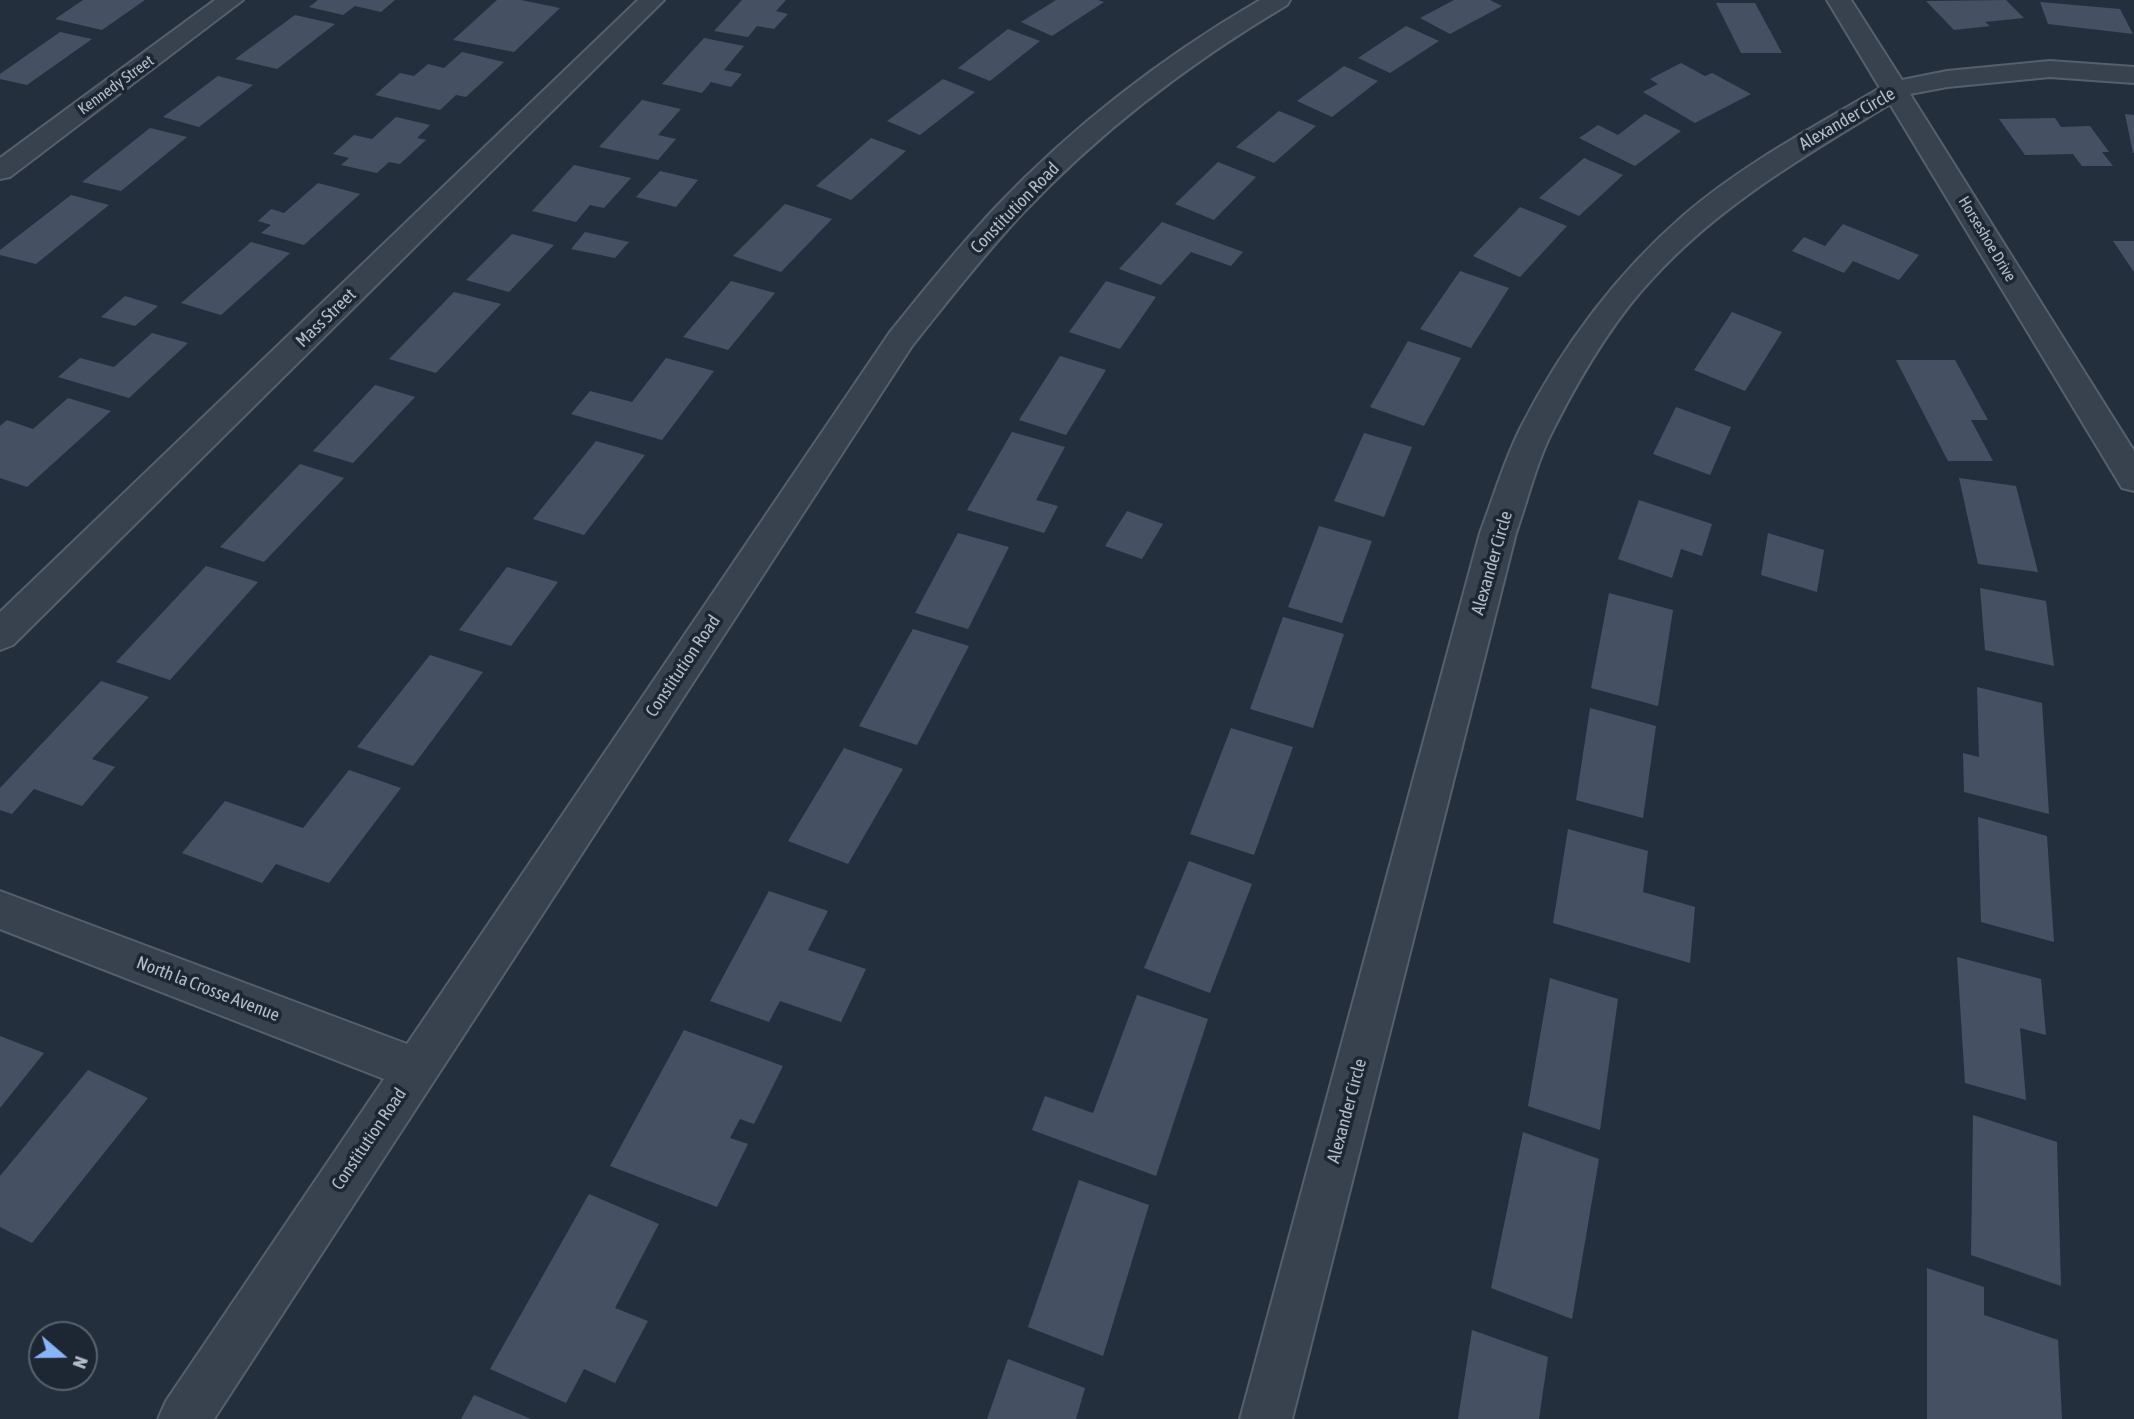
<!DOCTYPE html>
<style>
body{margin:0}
#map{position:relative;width:2134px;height:1419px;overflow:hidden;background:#242f3e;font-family:"Asap Condensed",sans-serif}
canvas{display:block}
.north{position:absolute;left:28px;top:1321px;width:70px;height:70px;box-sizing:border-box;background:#1d2633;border:2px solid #59626f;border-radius:50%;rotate:110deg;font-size:19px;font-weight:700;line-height:28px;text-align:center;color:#b4bcc9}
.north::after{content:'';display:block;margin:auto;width:24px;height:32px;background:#8ab4f8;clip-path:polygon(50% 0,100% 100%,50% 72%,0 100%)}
</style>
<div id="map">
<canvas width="2134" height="1419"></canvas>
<div class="north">N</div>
</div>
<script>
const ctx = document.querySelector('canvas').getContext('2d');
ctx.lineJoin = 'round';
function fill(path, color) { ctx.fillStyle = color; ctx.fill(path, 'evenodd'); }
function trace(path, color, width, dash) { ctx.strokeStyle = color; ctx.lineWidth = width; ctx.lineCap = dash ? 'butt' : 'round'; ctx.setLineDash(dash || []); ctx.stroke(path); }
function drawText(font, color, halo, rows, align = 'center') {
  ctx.font = font + ' "Asap Condensed",sans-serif'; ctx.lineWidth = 7; ctx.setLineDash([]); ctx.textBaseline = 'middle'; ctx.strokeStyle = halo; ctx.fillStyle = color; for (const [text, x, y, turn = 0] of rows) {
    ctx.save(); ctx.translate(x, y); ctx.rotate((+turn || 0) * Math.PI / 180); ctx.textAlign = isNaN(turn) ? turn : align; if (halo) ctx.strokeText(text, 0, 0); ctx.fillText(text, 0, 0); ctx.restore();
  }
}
fill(new Path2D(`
 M83 0H145L102 30 55 19Z
 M318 0H395L381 12 355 6 343 15 309 7Z
 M497 0H521L560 8 514 52 453 40Z
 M742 0H786L776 11 788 14 774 29 757 26 748 37 714 31Z
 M1056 0H1098L1104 2 1052 36 1021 22Z
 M1454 0H1490L1502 6 1450 34 1420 18Z
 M2006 0 2024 18 1985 22 1990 26 1954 30 1926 1Z
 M2040 2 2120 9 2133 34 2048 24Z
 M1716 3H1755L1782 53H1741Z
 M295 15 335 24 277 69 235 59Z
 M1406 26 1439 41 1390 73 1358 58Z
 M1008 29 1040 41 990 81 958 68Z
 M60 32 92 39 27 85 0 79V74Z
 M704 38 744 46 724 70 742 74 731 87 711 82 702 93 662 84Z
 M462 52 504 62 466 97 456 95 440 110 375 95 400 73 414 76 428 64 444 68Z
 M1681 63 1705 76 1712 73 1751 94 1695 123 1643 92 1658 84 1650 79Z
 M1344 66 1378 81 1332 117 1297 101Z
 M218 76 253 85 199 127 163 117Z
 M943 79 975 92 920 135 887 121Z
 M642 100 681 109 658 135 676 139 658 160 599 147Z
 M1279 111 1316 126 1274 163 1236 147Z
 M1645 114 1681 131 1635 166 1579 138 1598 125 1618 135Z
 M2125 114 2134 115V153H2133Z
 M396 117 430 125 417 138 426 140 400 164 389 162 377 173 341 165 349 158 333 154 354 135 372 139Z
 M2055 118 2061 127 2090 126 2109 152H2102L2113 166H2082L2073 154 2025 155 1999 119Z
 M150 128 187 137 121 191 82 182Z
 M871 138 906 151 851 200 816 186Z
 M1584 158 1623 175 1579 216 1539 198Z
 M1218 162 1256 177 1214 220 1175 204Z
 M574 165 631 178 604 208 590 205 576 222 532 211Z
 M660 171 698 180 676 207 636 197Z
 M318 183 360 194 304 245 261 233 271 225 258 221 271 209 284 213Z
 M71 195 109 205 36 264 0 255V250Z
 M785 204 832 219 781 272 733 256Z
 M1520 207 1567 226 1520 277 1473 256Z
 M1162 222 1243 252 1231 266 1191 252 1161 285 1119 269Z
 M1843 224 1919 255 1899 280 1853 261 1844 273 1792 251 1804 237 1825 246Z
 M585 232 629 242 615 258 571 249Z
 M512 234 554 245 509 292 466 280Z
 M2113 241H2134V272Z
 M251 242 290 253 221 315 181 303Z
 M1460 271 1509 288 1471 348 1420 329Z
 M731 281 775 293 728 350 683 337Z
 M1106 281 1156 297 1120 349 1069 332Z
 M454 292 501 304 436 373 389 359Z
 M125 296 158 306 135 326 101 317Z
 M1732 312 1782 332 1745 391 1694 370Z
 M152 333 188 343 129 398 58 377 80 358 114 367Z
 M1408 341 1461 358 1424 426 1370 407Z
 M1060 356 1106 370 1066 435 1019 420Z
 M666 358 714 371 662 440 571 414 590 391 632 402Z
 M1896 360H1955L1988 420H1971L1993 461H1948Z
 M375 385 415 397 353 463 313 451Z
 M68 398 111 411 27 487 0 478V426L7 420 33 429Z
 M1676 407 1731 427 1710 475 1653 454Z
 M1012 432 1065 447 1036 500 1058 506 1044 533 967 510Z
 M1364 433 1412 447 1384 517 1334 501Z
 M596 441 645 455 584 535 533 519Z
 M300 464 344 478 264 562 220 547Z
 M1959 478 2016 486 2038 572 1978 564Z
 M1639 500 1712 524 1702 556 1681 549 1672 578 1618 559Z
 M1127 511 1163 524 1142 559 1105 546Z
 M1319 526 1372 541 1342 623 1288 607Z
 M958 533 1009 547 968 629 915 613Z
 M1768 533 1824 550 1817 592 1761 575Z
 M206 566 258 582 170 680 116 662Z
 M507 567 558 582 511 646 459 630Z
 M1980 588 2046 601 2054 666 1985 650Z
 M1609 593 1673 610 1658 706 1591 688Z
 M1283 617 1344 634 1313 728 1250 709Z
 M913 629 969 646 917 745 859 726Z
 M430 655 483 672 413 766 357 747Z
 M101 681 149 697 92 759 115 767 82 806 34 789 12 814 0 810V788Z
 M1977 687 2042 703 2049 814 1964 792 1963 753 1979 757Z
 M1590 708 1656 726 1643 818 1576 800Z
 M1231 728 1293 747 1254 855 1190 834Z
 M844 748 903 769 848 864 788 841Z
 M349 770 401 788 329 883 276 864 262 883 182 853 225 801 303 828Z
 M1978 817 2047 836 2054 942 1981 922Z
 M1568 829 1648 851 1643 892 1695 907 1690 963 1553 923Z
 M1189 861 1252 884 1210 993 1144 968Z
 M769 891 828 911 808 950 866 969 841 1022 780 1001 769 1022 710 1001Z
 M1957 957 2041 979 2046 1035 2020 1028 2026 1100 1965 1083Z
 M1550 978 1618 999 1600 1130 1528 1106Z
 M1137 995 1208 1019 1156 1176 1032 1130 1045 1096 1093 1113Z
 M684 1030 783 1066 754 1124 740 1119 730 1138 748 1144 717 1207 610 1166Z
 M0 1036 44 1053 0 1108Z
 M88 1070 148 1098 32 1243 0 1227V1176Z
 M1973 1115 2057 1142 2061 1286 1971 1255Z
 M1523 1132 1599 1159 1572 1319 1491 1288Z
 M1079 1180 1149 1205 1103 1356 1028 1327Z
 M589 1194 659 1224 615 1308 648 1321 615 1383 584 1369 566 1403 490 1369Z
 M1927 1268 1984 1287V1315L2058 1340 2062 1419H1927Z
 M1472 1330 1548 1357 1539 1419H1458Z
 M1008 1359 1085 1388 1076 1419H987Z
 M474 1395 531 1419H461Z`), '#455162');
const minor = new Path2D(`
 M215 0H243L10 177 0 179V158Z
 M638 0H664L13 645 0 650V612Z
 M1260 0H1290L1287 5C1189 63 1099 132 1021 215 982 257 947 302 912 346L214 1419H158L166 1401 384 1079 0 929V891L407 1044 890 332C925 289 959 246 997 206 1074 125 1164 56 1260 0Z
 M1827 0H1851L1902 80 1947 71 2050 61 2134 67V83L2050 77 1947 87 1910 94 2134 451V491L2122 488 1890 104C1806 155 1721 204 1654 277 1613 320 1581 375 1554 428 1537 460 1528 499 1516 533L1292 1419H1240L1480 533C1493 499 1504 461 1520 429 1561 348 1616 274 1684 215 1743 164 1814 127 1880 88Z`);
trace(minor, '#565f6c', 4);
fill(minor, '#38414e');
drawText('16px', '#b4bcc9', '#1d2633', [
 ["Kennedy Street",116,85,-36],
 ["Horseshoe Drive",1987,239,59]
]);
drawText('18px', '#b4bcc9', '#1d2633', [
 ["Alexander Circle",1847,119,-30],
 ["Constitution Road",1015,208,-46],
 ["Mass Street",326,318,-44],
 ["Alexander Circle",1492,563,-74],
 ["Constitution Road",683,666,-56],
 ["North la Crosse Avenue",208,989,21],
 ["Alexander Circle",1347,1111,-75],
 ["Constitution Road",369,1139,-56]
]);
</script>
